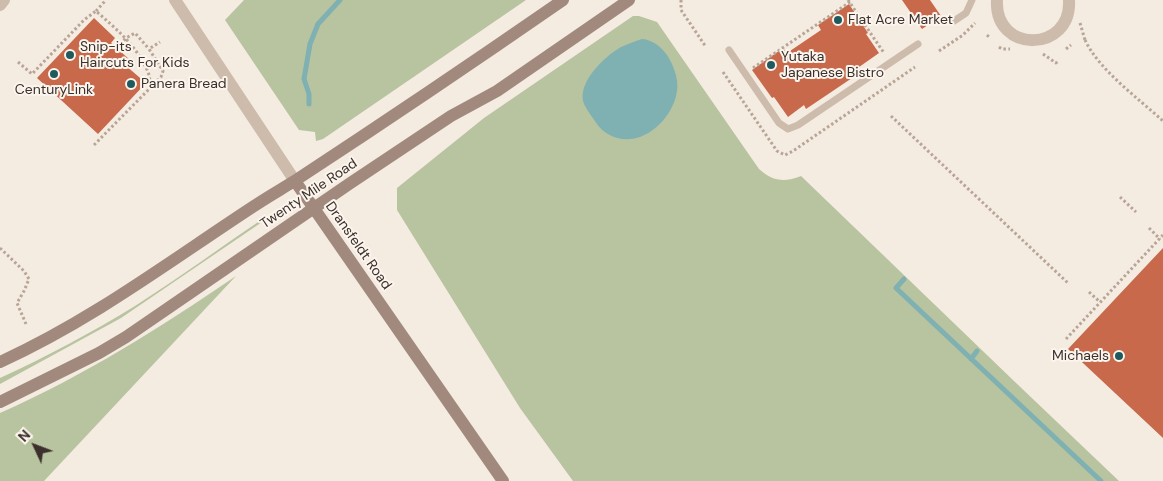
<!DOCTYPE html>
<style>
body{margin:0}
#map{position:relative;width:1163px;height:481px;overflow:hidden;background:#f4ebe1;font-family:"DM Sans",sans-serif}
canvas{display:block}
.north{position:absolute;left:10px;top:421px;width:50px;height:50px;-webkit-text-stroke:4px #fbf5ee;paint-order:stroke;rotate:313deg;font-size:14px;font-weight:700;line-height:20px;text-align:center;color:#3b302b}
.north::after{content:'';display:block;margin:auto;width:18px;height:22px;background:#3b302b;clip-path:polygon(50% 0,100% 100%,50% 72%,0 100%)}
</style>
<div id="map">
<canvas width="1163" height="481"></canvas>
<div class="north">N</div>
</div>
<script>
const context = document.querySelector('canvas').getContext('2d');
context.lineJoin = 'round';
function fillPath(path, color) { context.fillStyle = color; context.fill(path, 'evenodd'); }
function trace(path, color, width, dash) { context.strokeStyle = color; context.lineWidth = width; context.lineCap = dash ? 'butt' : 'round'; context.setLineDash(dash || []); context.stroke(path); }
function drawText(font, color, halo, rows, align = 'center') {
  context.font = font + ' "DM Sans",sans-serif'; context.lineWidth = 4; context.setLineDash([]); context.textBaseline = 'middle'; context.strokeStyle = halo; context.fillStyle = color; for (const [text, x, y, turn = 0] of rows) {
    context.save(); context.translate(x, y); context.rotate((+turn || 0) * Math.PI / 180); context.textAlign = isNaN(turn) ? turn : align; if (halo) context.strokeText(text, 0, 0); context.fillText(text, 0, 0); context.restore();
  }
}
fillPath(new Path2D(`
 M244,0H526L323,139L316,141L315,132L299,130L225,20Z
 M633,16H639L657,22L759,169C772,181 784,183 801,176L1014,381L1119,481H573L520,408L397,210V188L484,118Z
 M264,218L265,220L121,318L0,384V378C46,357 91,333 135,306C179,278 221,247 264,218Z
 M236,276L44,481H0V413C84,376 161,327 236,276Z`), '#b8c4a0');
fillPath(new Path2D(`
 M642,39C653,40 660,46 667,55C673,64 679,79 677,91C673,121 638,152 608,134C600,130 595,121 590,114C588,111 586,108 584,104C576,83 605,56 621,47C628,44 635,41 642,39Z`), '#7fb0b2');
trace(new Path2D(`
 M309,104V94L304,79L310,44L318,24L340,0
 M904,279L896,288L1101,481
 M971,359L977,351`), '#7fb0b2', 5);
fillPath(new Path2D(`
 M902,0H930L941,16L922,29Z
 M849,4L868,33L866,34L879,53L852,72L855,76L806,109L804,105L788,117L774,97L772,98L752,70L783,48L787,53L821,30L818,25Z
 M94,18L115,38L111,43L130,60L125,65L146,83L98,134L37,78Z
 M1163,248V438L1068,349Z`), '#c8694b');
trace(new Path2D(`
 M681,0V10L706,47
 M848,0L884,53
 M96,11L106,0
 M1080,23L1085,40L1083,41
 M987,35L990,38
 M1085,40C1099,70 1138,98 1163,121
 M999,47L1002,49H1010
 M117,48L126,38L135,33L149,49
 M1066,49L1071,45
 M939,51L963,35L975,23
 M1043,54L1056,63L1058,61
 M18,62L32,74L84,20L96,11C116,29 134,43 146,68C150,74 149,80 152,86
 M753,68L850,2
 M723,72L777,151L785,155L793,151L915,67
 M891,116L1069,284
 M94,145L161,77L163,71L149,49L160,42
 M1120,197L1136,212
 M1149,228L1160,239
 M0,248L24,271L29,279L24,291L17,303L26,324
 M1089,292L1100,302
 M1066,339L1163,235`), '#b9a596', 3, [2.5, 2.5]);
trace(new Path2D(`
 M954,21L966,13L972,0
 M729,50L779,123L788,129L798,125L918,44`), '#cdbbac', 7);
trace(new Path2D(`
 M997,0C994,54 1072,53 1069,0
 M0,5L4,0`), '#cdbbac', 12);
trace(new Path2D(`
 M175,0L295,181`), '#cdbbac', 12);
trace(new Path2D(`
 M295,181L503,481
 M0,362C90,321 166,264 248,210C264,199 280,190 296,180C386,121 475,61 563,0
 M0,402L99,353L126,337L349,184L451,116L497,91L629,0`), '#a18a7d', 12);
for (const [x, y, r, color] of [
 [838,20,5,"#1f5a5e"],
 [70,55,5,"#1f5a5e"],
 [771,65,5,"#1f5a5e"],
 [54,74,5,"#1f5a5e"],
 [131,84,5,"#1f5a5e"],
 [1119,356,5,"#1f5a5e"]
]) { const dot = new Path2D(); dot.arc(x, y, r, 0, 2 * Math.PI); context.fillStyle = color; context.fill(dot); trace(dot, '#fbf5ee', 2); }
drawText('14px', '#3b302b', '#fbf5ee', [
 ["Flat Acre Market",848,20],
 ["Snip-its",80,47],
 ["Haircuts For Kids",80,63],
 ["Yutaka",781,57],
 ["Japanese Bistro",781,73],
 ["Panera Bread",141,84],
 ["CenturyLink",54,90,"center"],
 ["Michaels",1109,356,"right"]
], 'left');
drawText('14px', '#3b302b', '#fbf5ee', [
 ["Twenty Mile Road",309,194,-34],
 ["Dransfeldt Road",358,246,55]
]);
</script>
